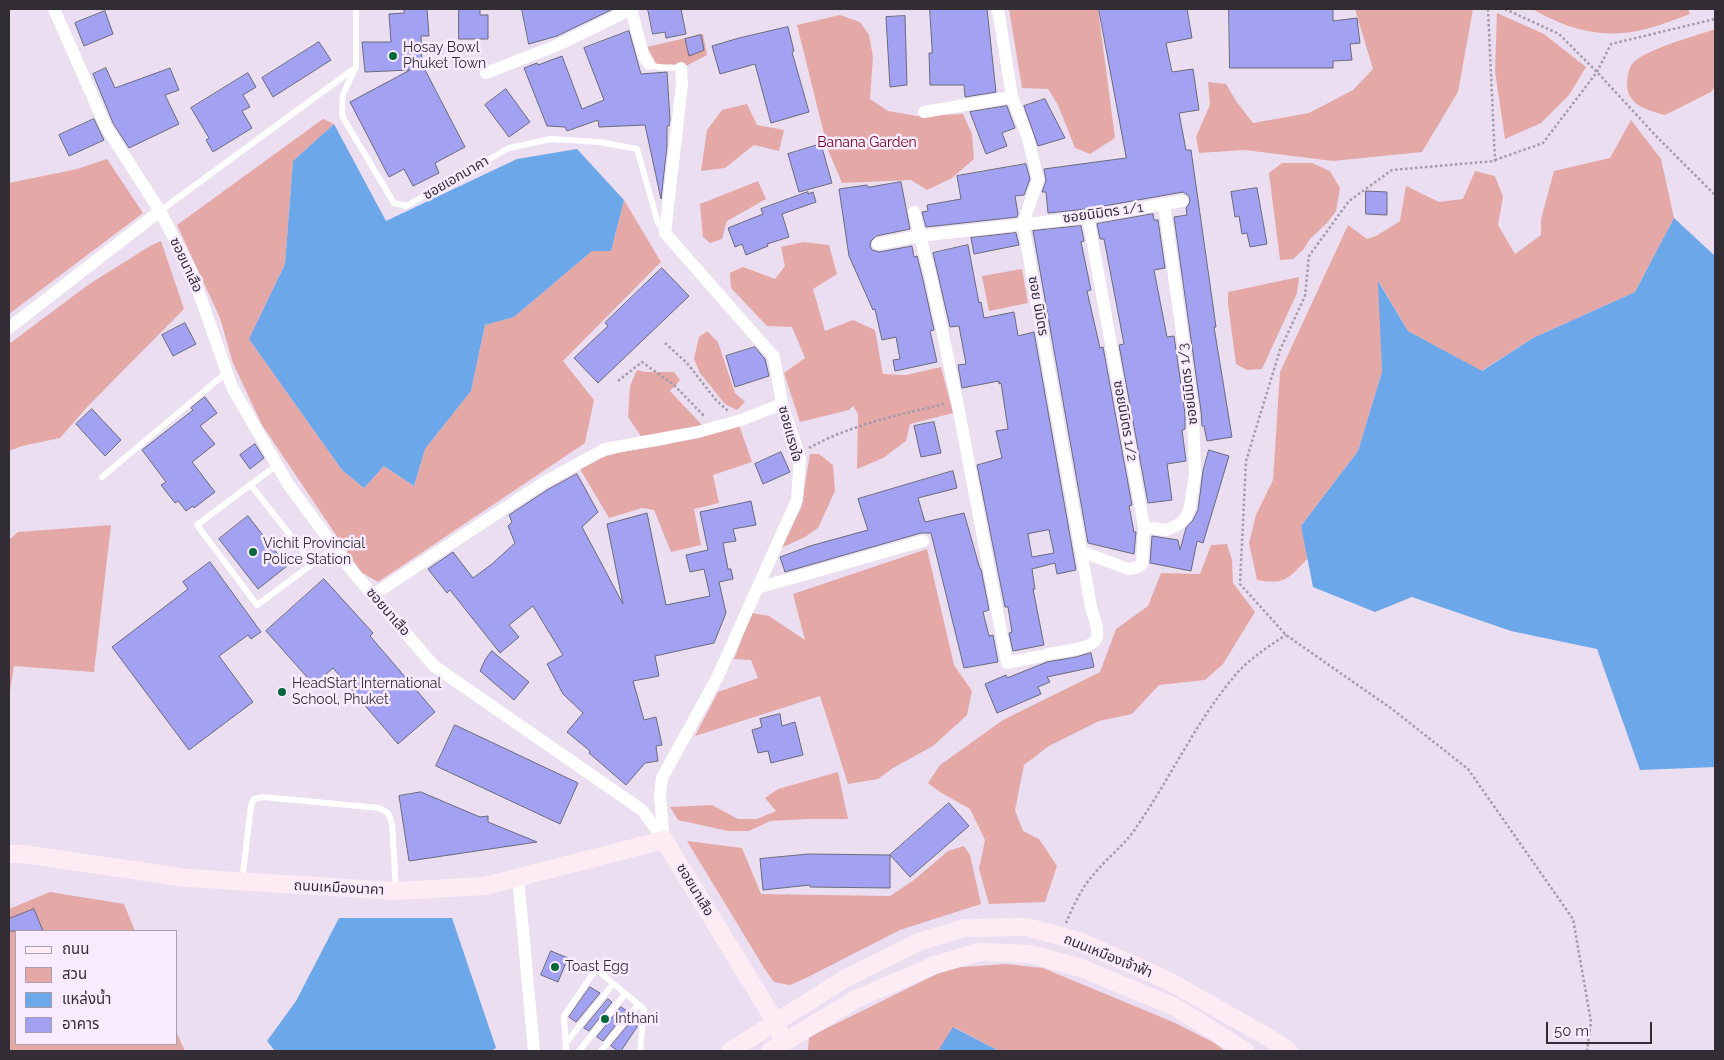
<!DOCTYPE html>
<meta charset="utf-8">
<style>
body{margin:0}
#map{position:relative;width:1724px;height:1060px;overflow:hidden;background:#ebdef0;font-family:Raleway,"Noto Sans Thai",sans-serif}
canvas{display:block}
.frame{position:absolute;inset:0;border:10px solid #322d35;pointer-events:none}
.legend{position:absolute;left:15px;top:930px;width:162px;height:115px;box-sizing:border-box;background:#f8ebfe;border:1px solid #a99fae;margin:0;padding:6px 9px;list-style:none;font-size:15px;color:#322d35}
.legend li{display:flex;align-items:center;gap:10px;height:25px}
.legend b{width:25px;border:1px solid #a99fae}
.scale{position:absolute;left:1546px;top:1022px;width:106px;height:22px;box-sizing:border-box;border:2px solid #322d35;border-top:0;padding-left:6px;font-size:15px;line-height:18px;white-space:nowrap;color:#322d35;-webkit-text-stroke:4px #f8ebfe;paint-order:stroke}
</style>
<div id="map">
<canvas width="1724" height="1060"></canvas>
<div class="frame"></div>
<ul class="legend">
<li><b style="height:6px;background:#fdecf4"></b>ถนน</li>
<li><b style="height:14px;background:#e4a8a7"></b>สวน</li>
<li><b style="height:14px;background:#6ca7e9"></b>แหล่งน้ำ</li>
<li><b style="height:14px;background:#a3a1f1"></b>อาคาร</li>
</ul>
<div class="scale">50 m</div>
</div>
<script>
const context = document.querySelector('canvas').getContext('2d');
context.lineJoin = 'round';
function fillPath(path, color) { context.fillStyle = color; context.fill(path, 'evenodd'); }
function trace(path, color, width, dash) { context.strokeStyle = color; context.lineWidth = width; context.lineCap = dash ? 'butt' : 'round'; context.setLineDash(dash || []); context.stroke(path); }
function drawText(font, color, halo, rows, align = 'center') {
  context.font = font + ' Raleway,"Noto Sans Thai",sans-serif'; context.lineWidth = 5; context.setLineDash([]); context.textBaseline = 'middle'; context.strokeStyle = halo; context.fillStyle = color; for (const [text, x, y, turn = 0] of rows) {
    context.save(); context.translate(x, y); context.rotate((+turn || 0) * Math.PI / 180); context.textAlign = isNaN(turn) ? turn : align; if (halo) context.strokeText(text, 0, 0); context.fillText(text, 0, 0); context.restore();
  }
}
fillPath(new Path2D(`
 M1009,9H1098L1115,138L1090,154L1075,148L1058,105L1048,89L1022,88Z
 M1355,9H1473L1458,92L1422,152L1333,161L1245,150L1199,153L1196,137L1210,105L1208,82L1226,84L1236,101L1253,123L1309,113L1353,90L1373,69Z
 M1532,9H1688L1690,14C1676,19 1661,25 1646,29C1602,40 1571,30 1532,9Z
 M1497,13L1544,34L1586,67L1569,95L1541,123L1505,139L1495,71Z
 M840,15L860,22L869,35L873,57L870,99L888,111L917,116L963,114L972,134L974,159L952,178L927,190L911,180L842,183L828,150L797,25Z
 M1715,29V86L1711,92L1665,115C1650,111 1629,106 1627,87C1627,80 1628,69 1632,64C1645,49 1696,36 1715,29Z
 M703,34L707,55L686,66L657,65L647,47Z
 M747,104L757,125L784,130L779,151L754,145L725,168L701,171L707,130L722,110Z
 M323,119L334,124L293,161L285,264L249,339L342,470L364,488L384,466L414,486L425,449L471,391L485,325L514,317L592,251H611L624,200L661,262L563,361L594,400L585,443L378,582L361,572L262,425L233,363L220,318L177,225Z
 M1631,120L1661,159L1674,218L1635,292L1533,338L1481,371L1408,331L1379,282L1382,372L1358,451L1301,526L1308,558C1289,578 1286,585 1257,580L1249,543L1256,515L1273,480L1280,372L1348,225L1367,239L1376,236L1400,221L1406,186L1439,202L1463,199L1475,171L1495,176L1503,197L1498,225L1515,254L1541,235V219L1554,171L1610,158Z
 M107,159L143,213L9,314V183L77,169Z
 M1282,163H1312L1330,171L1340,188L1336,211L1328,222L1310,239L1303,250L1293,259L1280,260L1269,173Z
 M758,181L766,199L727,221L722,239L710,243L703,237L700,204Z
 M161,241L184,309L88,406L60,438L22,446L9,451V344L88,285L150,246Z
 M803,242L829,245L837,274L813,289L825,331L853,320L875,330L883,374L906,375L941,367L953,413L910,424L906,441L883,458L857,469L858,414L853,406L849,410L800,422L784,373L805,358L792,327L767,326L731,288L730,273L743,267L775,279L785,266L781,247Z
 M1022,269L1028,303L989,311L982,276Z
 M1299,277L1297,293L1262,369L1247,370L1236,364L1228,304V292Z
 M707,331L718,342L735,393L745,402L737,410L725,404L700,373L694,359L699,337Z
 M637,370L645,372H674L680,380L670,391L702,425L676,432L641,436L628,417L630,386Z
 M739,425L752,462L713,475L719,503L694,509L701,545L671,552L654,510L642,508L609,518L580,469L601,458L621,452L665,445Z
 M810,454H819L833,465L835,491L818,528L805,537L781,548L801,508Z
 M111,525L94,672L14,666L9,698V540L18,532Z
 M1227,544L1232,560L1233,583L1255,612L1223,664L1205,680L1159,685L1132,714L1099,721L1049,746L1024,765L1015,810L1023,831L1039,839L1057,866L1045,902L989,904L979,869L985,840L970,809L940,792L928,783L940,765L1003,720L1100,672L1116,629L1148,606L1161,573L1200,574L1211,545Z
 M927,549L954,665L972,691L967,715L933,746L893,768L878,779L848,784L820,696L695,736L718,692L758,678L751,660L734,659L752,613L769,616L805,640L793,594Z
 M838,772L848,819H807L770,821L749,831H728L678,820L670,807L712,805L738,819H757L776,811L765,798L778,789Z
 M687,841L742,848L761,894L890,896L914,880L948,851L964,846L970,855L981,904L900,930L806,978L790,985L774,982L766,971Z
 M50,892L124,904L135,931H16V1044H176V1031L185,1051H9V909Z
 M1006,964L1043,968L1173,1022L1213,1042L1225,1051H999L954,1027L938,1051H808L809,1037L949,968Z`), '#e4a8a7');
fillPath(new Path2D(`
 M334,124L386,221L517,159L577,149L624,200L611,251H592L514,317L485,325L471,391L425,449L414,486L384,466L364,488L342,470L249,339L285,264L293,161Z
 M1674,218L1715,256V767L1640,770L1597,649L1511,631L1412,597L1375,612L1313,587L1301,526L1358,451L1382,372L1378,281L1408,331L1482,371L1533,338L1635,292Z
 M339,918H452L496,1048L491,1051H275L267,1041L296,1001Z
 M953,1027L999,1051H938Z`), '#6ca7e9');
const building = new Path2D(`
 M404,9H427L429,36H421L422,64L465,147L435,163L439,173L413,186L404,169L389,177L350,102L410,70L365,72L362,42H391L389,14L404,13Z
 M459,9H480V15H488V39H459Z
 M522,9H613L557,36L529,44Z
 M648,9H681L686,34L666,38L665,32L653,34Z
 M930,9H987L996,92L965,97L964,85H930L929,53H932Z
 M1099,9H1187L1192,38L1166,43L1172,72L1193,69L1199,110L1179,113L1186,150H1191L1216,327H1214L1232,437L1207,441L1204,426H1202L1201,411L1174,217L1187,215L1186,208L1189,204L1190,200L1189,196L1183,192L1087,209L1048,213L1046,192H1042L1046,181L1044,169L1126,158Z
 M1229,9H1333V21L1357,18L1360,43L1350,44L1352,60L1333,61V68H1230Z
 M105,11L113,34L84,46L75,23Z
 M905,16L907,85L890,87L886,17Z
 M788,27L794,51L792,52L809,112L771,123L755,64L720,74L712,46L739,38Z
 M629,31L641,74L667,72L670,120L669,126H667V146L661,199L645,125L599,127L598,120L567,131L565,127L547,126L524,68L537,63L538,65L562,56L582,109L604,100L584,48Z
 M701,35L704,50L689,56L685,39Z
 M319,42L331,60L273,97L262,78Z
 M106,68L115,88L170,68L179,90L165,95L179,124L129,148L113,123L93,74Z
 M248,73L256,87L243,95L250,107L242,111L252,128L213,152L206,140L209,138L191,108Z
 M506,89L530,122L509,137L485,105Z
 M1045,99L1065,138L1038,146L1024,106Z
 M1007,106L1015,128L1002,133L1007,146L986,154L970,112Z
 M94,119L104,140L69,156L59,135Z
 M821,144L832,183L799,192L788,154Z
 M1026,164L1030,179L1024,195L1015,196L1018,214L1017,217L926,227L922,212L928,211L927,205L961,199L957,176Z
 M901,182L910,229L876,236L871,241L870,246L872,250L879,252L912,246L914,257L917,256L923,280L934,330L930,331L937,362L895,371L893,360L900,359L896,337L882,340L875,309L873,310L849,256L839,189L867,185L868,187Z
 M1257,188L1267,244L1250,247L1247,233L1242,234L1239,216L1235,217L1231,192Z
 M1366,191L1387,192V215L1366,214Z
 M808,192V194L813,192L816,202L782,214L789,237L767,244L768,246L746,255L742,244L735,247L728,228L763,214L761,209Z
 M1153,214L1154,220H1158L1165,268L1154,270L1167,337L1174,336L1185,413V429L1182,430L1186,461L1167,464L1172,500L1148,503L1119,345L1124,344L1104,239H1100L1097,224Z
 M1081,226L1084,241L1081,242L1091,290L1087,291L1100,348L1103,347L1132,505L1129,506L1134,532H1136L1134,554L1088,543L1033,231Z
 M1016,233L1019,245L974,254L971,238Z
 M968,245L979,303L981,302L984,318L1014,312L1018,336L1034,332L1076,570L1057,574L1055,563L1032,569L1035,589H1033L1044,645L1013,651L1009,633L1012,632L1008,607H1005L977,465L1002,458L996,431L1008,429L1001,383L999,384V381L962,388L958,365L966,364L959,326L950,327L933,253ZM1049,530L1054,553L1032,557L1028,534Z
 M662,268L689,296L598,383L574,358L608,326L605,323Z
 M185,323L196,344L173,356L162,335Z
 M755,347L765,359L769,376L735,387L726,356Z
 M205,397L217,413L200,426L215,444L192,462L215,492L194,508L193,506L186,511L178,501L175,503L161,485L166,482L142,450L193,410L191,408Z
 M92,409L121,440L105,456L76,424Z
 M934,422L941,453L921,457L914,426Z
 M255,444L264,458L250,469L240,455Z
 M1209,450L1229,456L1203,543L1197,541L1191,571L1150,563L1152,536L1178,540L1180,550L1186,528L1193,520L1198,510L1203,471Z
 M781,452L790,472L763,484L755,464Z
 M953,471L957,488L918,498L925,522L964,513L980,569H981L989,610L983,612L989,636L993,635L998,662L964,668L931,533H921L785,572L780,557L810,546L868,530L858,499Z
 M577,474L598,512L582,527L623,604L607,524L647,513L666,605L710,596L704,569L690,572L686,555L708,550L700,512L751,501L756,525L733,529L736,541L723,543L728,569H731L733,579L719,582L726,613L714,643L655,656L659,676L633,681L644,720L656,717L662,745L656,746L658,761L645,763L626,785L589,753L590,751L567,732L583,713L563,694L547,664L563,655L533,606L509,625L519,637L500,653L450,590L447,593L428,569L453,552L473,578L492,564L515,543L508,526L512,522L509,515L547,490Z
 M248,516L287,566L258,589L219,539Z
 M210,562L261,632L251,639L248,635L219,656L253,702L189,750L112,647L188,589L183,582Z
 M324,579L373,633L370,636L435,712L398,744L333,668L314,685L266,631Z
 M492,651L529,682L514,700L480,671L485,660Z
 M1091,653L1094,667L1047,677L1050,682L1038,687L1041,694L997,713L985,684L1006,675L1007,678L1047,662L1076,657Z
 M780,714L782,726L795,722L803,755L771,763L768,751L758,753L752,730L762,727L760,719Z
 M455,725L578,783L560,824L436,766Z
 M421,792L480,817L488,816V822L537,842L409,861L399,796Z
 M949,803L969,826L910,877L890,855Z
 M809,854L890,855V888L810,887V885L763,890L760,859Z
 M34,909L43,931H9V919Z
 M551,951L568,958L558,982L541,975Z
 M590,987L600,993L576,1022L569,1017Z
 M608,999L612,1002L589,1031L584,1028Z
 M621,1007L627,1011L603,1041L597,1037Z
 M635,1017L638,1019L637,1027L621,1051H618L611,1046Z`);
fillPath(building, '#a3a1f1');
trace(building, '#696a7c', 1);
trace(new Path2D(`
 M1488,9L1495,161L1392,170L1349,201L1309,256L1305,296L1280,350L1246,461L1240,584L1286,635L1392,709L1468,769L1573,919L1591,1022L1587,1051
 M1505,9L1559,34L1597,72L1657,137L1715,195
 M1495,160L1543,143L1597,72L1611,44L1715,19
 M665,343L687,363L716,400L728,411
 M618,381L642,362L674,385L705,417
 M809,448C850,425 898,415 944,404
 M1066,923C1073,906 1082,887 1094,874C1106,859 1122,847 1133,832C1170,780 1196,720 1238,672C1252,657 1269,646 1286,635`), '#a49aa9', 2.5, [2.5, 2.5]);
trace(new Path2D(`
 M356,9V67L343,94L342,116L394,203L406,206L509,148L551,139L599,142L637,149L658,223L664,231
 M649,64C659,70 670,66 681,68
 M160,211L355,68
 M277,465L197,525L257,605L334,548
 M102,477L227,372
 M250,484L312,563
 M242,881L251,806L254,799L263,797L379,808L388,813L392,823L396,890
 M566,1043L613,984
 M566,1051L564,1016L596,969L644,1009L640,1051
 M579,1051L625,994
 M601,1051L638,1005`), '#fff', 6);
trace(new Path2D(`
 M54,9L106,127L160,211L192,273L232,387L288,484L349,567L434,666L642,810L664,840
 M631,9L644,57L649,64
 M998,9L1012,97L1028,138L1038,179L1023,224L1091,607C1093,616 1100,630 1096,639C1092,649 1058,652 1048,654
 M486,73L558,45L631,9
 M924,112L1012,97
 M914,212L931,278L957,401L1007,663L1041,656
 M878,244L919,236L1088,217L1182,201
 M9,328L160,211
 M1144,527L1166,530L1178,525L1186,517L1190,507L1195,474L1193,412L1164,204
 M1083,552L1128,569L1136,568L1142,564L1144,527L1088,217
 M757,588L923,541
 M373,595L543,483L605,449L698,432L741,420L782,404
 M664,840L660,797L662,778L717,678L797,500L800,458L782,404L774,357L665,233L682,84L681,68
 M518,877L534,1051`), '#fff', 12);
trace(new Path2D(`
 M9,854H23L187,878L396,891L485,886L664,840L775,1021L784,1043
 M730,1051L846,978L919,942L964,928L1027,927L1079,941L1167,980L1271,1039L1289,1051
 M770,1051L856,999L935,965L979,952L1030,954L1081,968L1175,1007L1245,1051`), '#fdecf4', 18);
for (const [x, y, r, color] of [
 [393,56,5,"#04683c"],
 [253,552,5,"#04683c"],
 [282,692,5,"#04683c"],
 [555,967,5,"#04683c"],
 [605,1019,5,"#04683c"]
]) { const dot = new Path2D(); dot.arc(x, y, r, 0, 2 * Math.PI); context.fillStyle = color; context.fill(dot); trace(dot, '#f8ebfe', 2); }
drawText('14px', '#322d35', '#f8ebfe', [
 ["Hosay Bowl",403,48],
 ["Phuket Town",403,64],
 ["Vichit Provincial",263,544],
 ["Police Station",263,560],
 ["HeadStart International",292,684],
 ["School, Phuket",292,700],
 ["Toast Egg",565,967],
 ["Inthani",615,1019]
], 'left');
drawText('14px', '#750019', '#f8ebfe', [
 ["Banana Garden",867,143]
]);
drawText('14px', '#322d35', '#f8ebfe', [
 ["ซอยเอกนาคา",456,178,-30],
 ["ซอยนิมิตร 1/1",1103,213,-8],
 ["ซอยนาเสือ",186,265,65],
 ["ซอย นิมิตร",1038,306,80],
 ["ซอยนิมิตร 1/3",1188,384,-97],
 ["ซอยนิมิตร 1/2",1125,421,80],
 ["ซอยแรงใจ",790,434,75],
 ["ซอยนาเสือ",388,612,49],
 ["ถนนเหมืองนาคา",339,888,3],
 ["ซอยนาเสือ",695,890,59],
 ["ถนนเหมืองเจ้าฟ้า",1108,956,22]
]);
</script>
